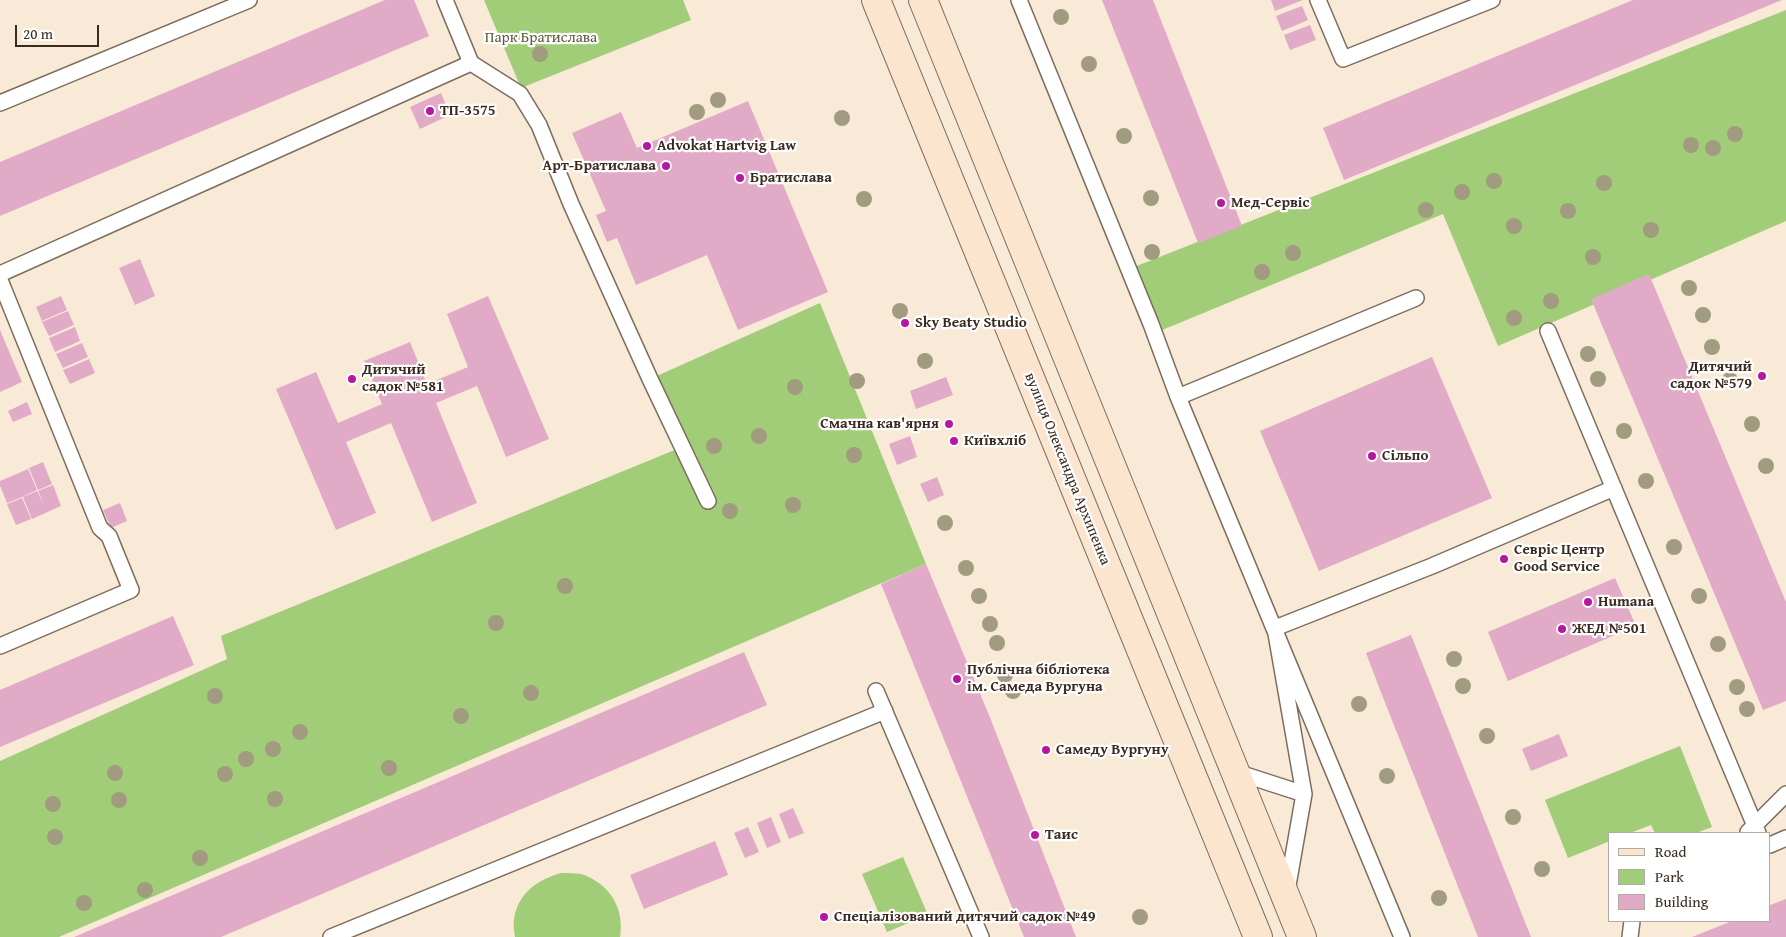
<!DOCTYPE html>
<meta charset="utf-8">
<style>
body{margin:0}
#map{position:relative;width:1786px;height:937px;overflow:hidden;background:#f8ead7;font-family:"Gentium Book Plus",serif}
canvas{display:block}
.legend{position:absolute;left:1608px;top:832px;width:162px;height:90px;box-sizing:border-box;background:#fff;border:1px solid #b1aaa5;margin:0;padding:6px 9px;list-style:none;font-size:15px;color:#3b2a1e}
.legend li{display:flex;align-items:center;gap:10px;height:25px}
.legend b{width:25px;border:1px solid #b1aaa5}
.scale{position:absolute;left:15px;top:25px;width:84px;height:22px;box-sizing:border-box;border:2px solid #3b2a1e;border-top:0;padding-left:6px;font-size:15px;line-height:18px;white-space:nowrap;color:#3b2a1e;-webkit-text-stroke:4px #fff;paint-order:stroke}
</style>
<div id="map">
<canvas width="1786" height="937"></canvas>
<ul class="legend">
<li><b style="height:6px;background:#fbe5cf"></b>Road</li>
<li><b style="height:14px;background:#a1cc78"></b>Park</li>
<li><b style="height:14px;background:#e1abc8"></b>Building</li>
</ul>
<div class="scale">20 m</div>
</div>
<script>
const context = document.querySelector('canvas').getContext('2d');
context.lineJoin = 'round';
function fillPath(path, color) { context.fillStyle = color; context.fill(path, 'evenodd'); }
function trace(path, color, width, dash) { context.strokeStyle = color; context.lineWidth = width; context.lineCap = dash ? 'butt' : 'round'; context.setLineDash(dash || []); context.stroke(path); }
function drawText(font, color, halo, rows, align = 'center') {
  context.font = font + ' "Gentium Book Plus",serif'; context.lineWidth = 4.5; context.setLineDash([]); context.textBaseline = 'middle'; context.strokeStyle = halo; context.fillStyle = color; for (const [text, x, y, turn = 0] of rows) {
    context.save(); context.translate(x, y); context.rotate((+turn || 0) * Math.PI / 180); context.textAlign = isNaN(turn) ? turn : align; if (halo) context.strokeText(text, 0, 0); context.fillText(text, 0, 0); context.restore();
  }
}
fillPath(new Path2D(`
 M484,0H683L691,20L521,88Z
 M1786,10V221L1498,346L1443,214L1155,333L1129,269Z
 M820,303L926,564L59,937H0V761L227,659L221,636L682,447L650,379Z
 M1680,746L1712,827L1696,833H1655L1651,825L1630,833H1610V841L1568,858L1545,800Z
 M903,857L928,915L887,932L862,874Z
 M561,873C568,873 575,873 581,874C609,883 625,908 620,937H515C508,903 531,881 561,873Z`), '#a1cc78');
fillPath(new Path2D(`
 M385,0H414L429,36L0,216V162Z
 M1102,0H1153L1242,226L1198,243Z
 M1271,0H1303L1275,11Z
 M1633,0H1782L1344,180L1323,128Z
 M1302,6L1308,20L1282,31L1276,16Z
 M1310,25L1316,40L1290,50L1284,35Z
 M441,93L450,115L420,129L410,107Z
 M748,101L828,292L738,330L707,255L636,285L617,238L607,242L596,215L606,211L572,133L621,112L637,148Z
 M140,259L155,296L135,305L119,268Z
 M1649,274L1786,602V701L1763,710L1591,299Z
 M61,296L67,310L42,321L36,307Z
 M488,296L549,439L506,457L477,386L436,403L477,503L432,522L391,423L346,442L376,513L336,530L276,389L316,372L338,423L382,404L364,361L410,342L427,384L468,367L447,314Z
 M68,311L74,325L49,336L42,322Z
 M75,327L80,341L55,352L49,338Z
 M0,330L22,382L0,392Z
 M82,343L88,357L63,368L56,354Z
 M1432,357L1492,498L1319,571L1260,431Z
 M89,359L95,373L70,384L63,370Z
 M946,377L953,395L916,409L910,391Z
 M27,402L32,414L13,422L8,411Z
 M910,436L917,457L897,465L889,444Z
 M43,462L52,484L38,490L29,468Z
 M28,469L37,490L22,497L16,484L22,497L7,503L0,486V481Z
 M937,477L944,495L928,502L920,484Z
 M53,485L61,506L32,519L23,497L37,491L44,504L38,491Z
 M22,498L31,519L16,525L7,504Z
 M120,503L127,521L111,528L103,510Z
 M926,564L989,715L1076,937H1024L881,584Z
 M1615,578L1636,626L1508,681L1488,632Z
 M173,616L194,665L0,747V690Z
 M1411,635L1531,937H1478L1382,695L1366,653Z
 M744,652L767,705L585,782L221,937H74Z
 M1559,734L1568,756L1531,771L1522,749Z
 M793,808L804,833L789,839L779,814Z
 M771,817L781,842L767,848L757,823Z
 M748,827L759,852L745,858L734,833Z
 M715,841L728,875L644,909L630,875Z
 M1786,899V937H1692L1732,921H1770V905Z`), '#e1abc8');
const service = new Path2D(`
 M445,0L471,63L520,94L539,125L571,204L650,379L708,501
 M1019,0L1151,324L1178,397L1402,937
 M1318,0L1343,59L1492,0
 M0,103L249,0
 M0,274L471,63
 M0,280L100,528L109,536L131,590L0,646
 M1548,331L1758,833
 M1178,397L1416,298
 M876,691L981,937
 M1236,772L1304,794
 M1748,832L1786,794
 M1770,845L1786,838
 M1287,891L1304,794L1275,628L1432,566L1614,488
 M331,937L885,711
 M1630,937L1632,921`);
const secondary = new Path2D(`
 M876,0L1258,937
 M923,0L1302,937`);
trace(service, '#7d6d5f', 18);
trace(secondary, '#7d6d5f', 30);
trace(service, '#fff', 15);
trace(secondary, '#fbe5cf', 28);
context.fillStyle = '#a19b80';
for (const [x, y] of [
 [1061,17],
 [540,54],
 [1089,64],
 [718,100],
 [697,112],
 [842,118],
 [1735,134],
 [1124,136],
 [1691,145],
 [1713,148],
 [1494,181],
 [1604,183],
 [1462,192],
 [1151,198],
 [864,199],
 [1426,210],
 [1568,211],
 [1514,226],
 [1651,230],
 [1152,252],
 [1293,253],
 [1593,257],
 [1262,272],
 [1689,288],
 [1551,301],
 [900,311],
 [1703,315],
 [1514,318],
 [1712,347],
 [1588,354],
 [925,361],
 [1598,379],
 [1730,380],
 [857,381],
 [795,387],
 [1752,424],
 [1624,431],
 [759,436],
 [714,446],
 [854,455],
 [1766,466],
 [1646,481],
 [793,505],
 [730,511],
 [945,523],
 [1674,547],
 [966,568],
 [565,586],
 [979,596],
 [1699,596],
 [496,623],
 [990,624],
 [997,643],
 [1718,644],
 [1454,659],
 [1005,675],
 [1463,686],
 [1737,687],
 [1013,691],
 [531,693],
 [215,696],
 [1359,704],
 [1747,709],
 [461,716],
 [300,732],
 [1487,736],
 [273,749],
 [246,759],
 [389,768],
 [115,773],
 [225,774],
 [1387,776],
 [275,799],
 [119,800],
 [53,804],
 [1513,817],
 [55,837],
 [200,858],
 [1542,869],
 [145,890],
 [1439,898],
 [84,903],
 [1140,917]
]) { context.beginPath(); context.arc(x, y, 8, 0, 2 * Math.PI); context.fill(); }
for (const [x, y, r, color] of [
 [430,111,5,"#b5179e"],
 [647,146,5,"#b5179e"],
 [666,166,5,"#b5179e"],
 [740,178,5,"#b5179e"],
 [1221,203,5,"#b5179e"],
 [905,323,5,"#b5179e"],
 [1762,376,5,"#b5179e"],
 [352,379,5,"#b5179e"],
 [949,424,5,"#b5179e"],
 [954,441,5,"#b5179e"],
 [1372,456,5,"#b5179e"],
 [1504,559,5,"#b5179e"],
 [1588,602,5,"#b5179e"],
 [1562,629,5,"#b5179e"],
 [957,679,5,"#b5179e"],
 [1046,750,5,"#b5179e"],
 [1035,835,5,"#b5179e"],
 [824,917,5,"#b5179e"]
]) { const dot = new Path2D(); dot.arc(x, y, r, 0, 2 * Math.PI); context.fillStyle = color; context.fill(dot); trace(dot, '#fff', 2); }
drawText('15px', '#5a5b39', '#fff', [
 ["Парк Братислава",541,38]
]);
drawText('bold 15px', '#3b2a1e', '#fff', [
 ["ТП-3575",440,111],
 ["Advokat Hartvig Law",657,146],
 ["Арт-Братислава",656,166,"right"],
 ["Братислава",750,178],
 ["Мед-Сервіс",1231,203],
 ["Sky Beaty Studio",915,323],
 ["Дитячий",1752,367,"right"],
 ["садок №579",1752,384,"right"],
 ["Дитячий",362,370],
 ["садок №581",362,387],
 ["Смачна кав'ярня",939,424,"right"],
 ["Київхліб",964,441],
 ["Сільпо",1382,456],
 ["Севрiс Центр",1514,550],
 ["Good Service",1514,567],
 ["Humana",1598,602],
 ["ЖЕД №501",1572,629],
 ["Публічна бібліотека",967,670],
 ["ім. Самеда Вургуна",967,687],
 ["Самеду Вургуну",1056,750],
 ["Таис",1045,835],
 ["Спеціалізований дитячий садок №49",834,917]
], 'left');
drawText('15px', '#3b2a1e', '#fff', [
 ["вулиця Олександра Архипенка",1067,469,68]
]);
</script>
